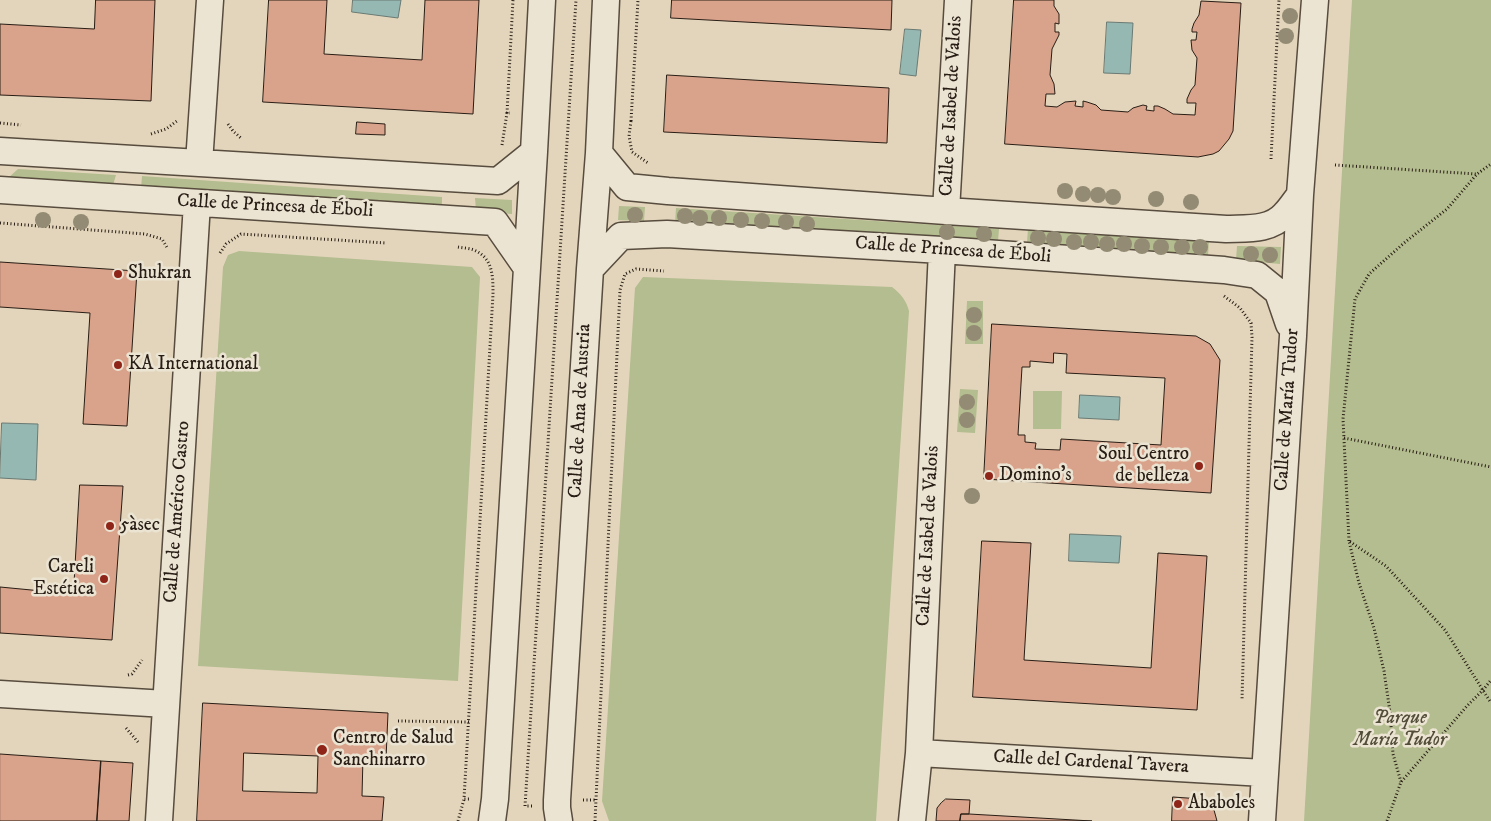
<!DOCTYPE html>
<meta charset="utf-8">
<style>
body{margin:0}
canvas{display:block;background:#e2d5bb}
</style>
<canvas width="1491" height="821"></canvas>
<script>
const context = document.querySelector('canvas').getContext('2d');
context.lineJoin = 'round';
function fillPath(path, color) { context.fillStyle = color; context.fill(path, 'evenodd'); }
function trace(path, color, width, dash) { context.strokeStyle = color; context.lineWidth = width; context.lineCap = dash ? 'butt' : 'round'; context.setLineDash(dash || []); context.stroke(path); }
function drawText(font, color, halo, rows, align = 'center') {
  context.font = font + ' "IM FELL DW Pica",serif'; context.lineWidth = 5; context.setLineDash([]); context.textBaseline = 'middle'; context.strokeStyle = halo; context.fillStyle = color; for (const [text, x, y, turn = 0] of rows) {
    context.save(); context.translate(x, y); context.rotate((+turn || 0) * Math.PI / 180); context.textAlign = isNaN(turn) ? turn : align; if (halo) context.strokeText(text, 0, 0); context.fillText(text, 0, 0); context.restore();
  }
}
fillPath(new Path2D(`
 M1352,0H1491V821H1304Z
 M18,169L116,175L113,185L7,179Z
 M142,176L442,197V208L141,189Z
 M475,198L512,200V214L476,211Z
 M619,206L645,207L644,221L618,220Z
 M676,208L999,229L998,241L675,224Z
 M1028,228L1209,240L1208,256L1027,243Z
 M1237,246L1281,247L1280,264L1236,260Z
 M239,251L472,267L480,277L458,681L198,666L223,267L228,255Z
 M643,277L892,287C901,294 906,300 909,311L876,821H609L602,801L635,288Z
 M967,301H983V344H965Z
 M960,389L978,390L975,433L957,432Z
 M1033,391H1062L1061,429H1033Z`), '#b4bd8f');
const water = new Path2D(`
 M353,0H401L398,18L352,12Z
 M1107,22L1133,23L1130,74L1104,73Z
 M905,29L921,30L916,76L900,74Z
 M1080,395L1120,397L1119,420L1079,418Z
 M2,423L38,424L36,480L0,478Z
 M1070,534L1121,536L1119,563L1069,561Z`);
fillPath(water, '#95b8b2');
trace(water, '#6a7a73', 1);
const building = new Path2D(`
 M96,0H155L151,101L0,95V24L94,29Z
 M269,0H327L324,54L422,60L425,0H479L473,114L263,102Z
 M672,0H892L891,30L671,18Z
 M1014,0H1054V6L1059,14V24L1055,23V32H1059V35L1052,49L1050,75L1054,84L1055,94H1046L1045,106L1057,107L1065,102L1076,101L1075,106L1083,107V101L1087,102L1096,105L1101,110L1128,112L1133,108L1143,105L1147,106L1146,110L1154,111V106H1158L1165,109L1173,114L1195,115L1196,103H1187V99L1191,90L1195,85L1197,58L1192,50L1191,40H1196L1197,32H1192V29L1194,23L1199,15L1201,1L1241,3L1233,131L1229,139L1219,151L1213,154L1198,157L1005,144Z
 M667,75L889,88L887,143L664,132Z
 M357,122L385,124V135L356,134Z
 M0,262L137,271L127,426L83,424L90,313L0,307Z
 M992,324L1196,336L1210,344L1220,360L1211,493L984,479ZM1054,353L1067,354L1066,373L1165,378L1161,445L1061,439L1060,450L1035,449L1036,443L1025,442V435H1018L1022,367H1030V361L1053,363Z
 M80,485L123,486L112,640L0,633V587L73,594Z
 M982,541L1031,543L1024,660L1151,668L1158,553L1207,556L1197,710L973,697Z
 M203,703L388,713L386,759L363,757L362,796L384,797L382,821H197ZM244,753L318,756L317,793L243,791Z
 M0,754L101,761L97,821H0Z
 M101,761L133,763L129,821H97Z
 M1173,797L1201,799L1214,810L1217,821H1172Z
 M946,799L970,800L969,814H961L960,821H936L937,808L941,803Z
 M961,814H969L1092,821H960Z`);
fillPath(building, '#d9a28b');
trace(building, '#291e15', 1);
const street = new Path2D(`
 M0,151L498,181L534,152
 M599,153L627,187L668,191L946,211L1226,229C1246,228 1270,231 1285,214C1291,208 1295,201 1300,195
 M199,163L210,0
 M0,190L495,222L527,268
 M946,211L958,0
 M590,269L621,236L667,234L942,250L1224,270L1257,275L1278,292L1289,324
 M0,694L166,704
 M919,753L1264,773
 M159,821L197,203
 M492,821L495,799L534,152L542,0
 M559,821L557,808V800L590,269L599,153L606,0
 M912,821L919,753L942,250
 M1262,821L1293,336L1300,195L1315,0`);
trace(street, '#574c3e', 29);
trace(new Path2D(`
 M507,113L513,0
 M631,121L638,0
 M631,121L629,136L632,152L648,163
 M0,123L21,125
 M228,124L233,131L242,139
 M151,134L166,129L177,121
 M502,145L507,113H510
 M1271,159L1279,0
 M1335,165L1476,174
 M0,223L145,234L162,239L168,249
 M458,247C463,248 469,248 474,250C493,258 493,276 493,294L464,799H470
 M220,253L226,244L241,234L386,243
 M1224,296L1240,308L1251,323L1252,337L1242,700
 M1344,438L1491,467
 M1349,541L1343,419L1355,299L1369,274L1404,243L1447,209L1477,174L1491,164
 M128,675L132,674L142,660
 M398,721L469,722
 M126,728L138,742
 M1401,782L1393,754L1390,712L1384,671L1374,628L1359,583L1349,541L1386,566L1445,630L1491,703
 M583,800H597
 M532,806H525L576,0
 M458,821L464,799
 M595,821L620,290L625,274L636,269L664,271
 M1387,821L1401,782L1467,706L1483,690L1491,680`), '#291e15', 3, [1, 2.5]);
trace(street, '#ece4d3', 26);
context.fillStyle = '#938b74';
for (const [x, y] of [
 [1290,16],
 [1286,36],
 [1065,191],
 [1083,194],
 [1098,195],
 [1113,197],
 [1156,199],
 [1191,202],
 [635,215],
 [685,216],
 [700,218],
 [719,218],
 [43,220],
 [741,220],
 [762,221],
 [81,222],
 [786,222],
 [807,224],
 [947,232],
 [984,234],
 [1038,238],
 [1054,239],
 [1074,242],
 [1091,242],
 [1107,244],
 [1124,244],
 [1142,246],
 [1161,247],
 [1182,247],
 [1200,247],
 [1251,254],
 [1270,255],
 [974,315],
 [974,333],
 [967,402],
 [967,420],
 [972,496]
]) { context.beginPath(); context.arc(x, y, 8, 0, 2 * Math.PI); context.fill(); }
for (const [x, y, r, color] of [
 [118,274,5,"#8f2418"],
 [118,365,5,"#8f2418"],
 [1199,466,5,"#8f2418"],
 [989,476,5,"#8f2418"],
 [110,526,5,"#8f2418"],
 [104,579,5,"#8f2418"],
 [322,750,6,"#8f2418"],
 [1178,804,5,"#8f2418"]
]) { const dot = new Path2D(); dot.arc(x, y, r, 0, 2 * Math.PI); context.fillStyle = color; context.fill(dot); trace(dot, '#ece4d3', 2); }
drawText('19px', '#291e15', '#ece4d3', [
 ["Calle de Isabel de Valois",952,106,-87],
 ["Calle de Princesa de Éboli",275,207,3],
 ["Calle de Princesa de Éboli",953,251,4],
 ["Calle de María Tudor",1288,410,-86],
 ["Calle de Ana de Austria",581,411,-87],
 ["Calle de Américo Castro",178,512,-86],
 ["Calle de Isabel de Valois",929,536,-87],
 ["Calle del Cardenal Tavera",1091,763,3]
]);
drawText('19px', '#291e15', '#ece4d3', [
 ["Shukran",128,274],
 ["KA International",128,365],
 ["Soul Centro",1189,455,"right"],
 ["de belleza",1189,477,"right"],
 ["Domino's",999,476],
 ["5àsec",120,526],
 ["Careli",94,568,"right"],
 ["Estética",94,590,"right"],
 ["Centro de Salud",333,739],
 ["Sanchinarro",333,761],
 ["Ababoles",1188,804]
], 'left');
drawText('italic 19px', '#534e3a', '#ece4d3', [
 ["Parque",1400,719],
 ["María Tudor",1400,741]
]);
</script>
